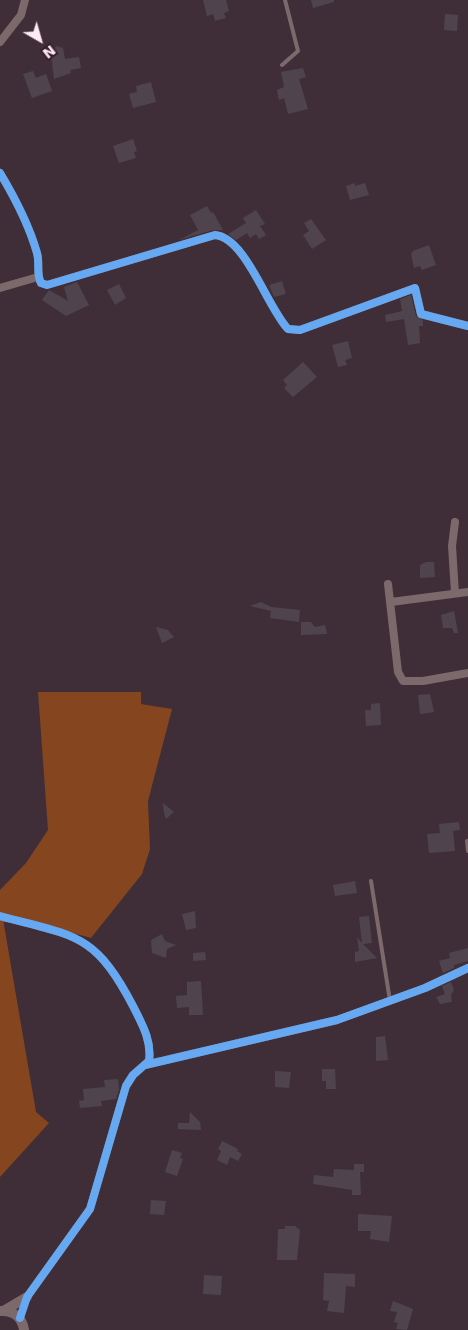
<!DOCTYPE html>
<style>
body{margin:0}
#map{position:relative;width:468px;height:1330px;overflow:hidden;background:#3f2e37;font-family:"DejaVu Sans",sans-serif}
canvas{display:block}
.north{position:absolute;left:15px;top:15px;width:50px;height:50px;-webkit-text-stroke:4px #3a1f2d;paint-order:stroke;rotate:142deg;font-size:14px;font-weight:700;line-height:20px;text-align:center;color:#fce9f2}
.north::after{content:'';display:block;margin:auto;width:18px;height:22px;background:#fce9f2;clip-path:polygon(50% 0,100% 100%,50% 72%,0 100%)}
</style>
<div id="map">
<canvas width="468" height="1330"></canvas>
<div class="north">N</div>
</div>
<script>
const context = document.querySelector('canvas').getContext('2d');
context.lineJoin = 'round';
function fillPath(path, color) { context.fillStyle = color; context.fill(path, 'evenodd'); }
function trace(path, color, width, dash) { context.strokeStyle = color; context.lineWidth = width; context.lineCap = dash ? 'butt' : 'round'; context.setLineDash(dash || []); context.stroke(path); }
fillPath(new Path2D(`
 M38,692H141V704L172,709L148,801L150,849L142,874L91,938L0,913V890L26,863L48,830Z
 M0,919H3L36,1112L49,1123L0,1177Z`), '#84451f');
fillPath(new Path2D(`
 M203,0H226L229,11L224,13L226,18L215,21L213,14L207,16Z
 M311,0H334V2L313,8Z
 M445,14L458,15L457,31L444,30Z
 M57,46L63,48L65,59L79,57L81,68L70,70L71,73L54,79L51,54H53V49Z
 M303,68L306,77L299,79L308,109L288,114L284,98L279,100L277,90L284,87L281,72Z
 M33,71L36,78L46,74L52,91L32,98L23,74Z
 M151,82L156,102L133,108L129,94L137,92L136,86Z
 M133,139L137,151L134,152L136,158L119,163L113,146Z
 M355,183V186L365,183L369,195L350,200L346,186Z
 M207,206L211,213L213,212L223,230H213L179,240L198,230L190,215Z
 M256,210L265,224L260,226L266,235L259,239L256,234L250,238L247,233L236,240L228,234L246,223L243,218Z
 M311,219L326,240L312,249L303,235L309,231L304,223Z
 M429,245L436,265L422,270L420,266L414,268L411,254L413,251Z
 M282,281L286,294L274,297L269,285Z
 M77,282L89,305L66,316L42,300L49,290L68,301L64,287Z
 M119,284L126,298L115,305L107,290Z
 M411,295L416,316L423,320V326H419L420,343L408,345L404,319L386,322L385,315L402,311L400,299Z
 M348,341L352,358L345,360L347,365L338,367L332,345Z
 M303,362L317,377L293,397L284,388L287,385L283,380Z
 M426,562H434L435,577L420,578V565Z
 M261,602L271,607L300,610L299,622L270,618L271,611L250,606Z
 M454,611L458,633H454L452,628H443L441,615Z
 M301,622H311L315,627L325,625L327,634L301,635Z
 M156,627L168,630L174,637L162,643Z
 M430,694L434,712L420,714L418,695Z
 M380,703L381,725L366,726L365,710H371V704Z
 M163,803L174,812L166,819L164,813Z
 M459,822L460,830L453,831L455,851L429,853L427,834L440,833L439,824Z
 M355,881L357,893L335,896L333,885Z
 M195,911L196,928L186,930L182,914Z
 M369,916L372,943L363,944L377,958L355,962V952L359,951L357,937L362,943L359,917Z
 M162,934L165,941L176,945L167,949L166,958L152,953L151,940Z
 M468,948V961L454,965V968L443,973L439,961L450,958L449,953Z
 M205,952L206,960L193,961V953Z
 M201,981L203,1015H189V1007L177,1008L176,996L187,995V982Z
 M451,982L454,990L451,995L452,1002L440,1004L436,997L445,994L442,986Z
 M385,1036L388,1060L376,1061V1037Z
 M322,1069H335L336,1089H326V1081H322Z
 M275,1071L291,1072L289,1088L275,1087Z
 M118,1079L119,1090L116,1099L101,1101L102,1106L80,1108L79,1101L84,1100L83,1089L105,1087L104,1080Z
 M190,1112L200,1122L201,1130L178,1129V1123H189Z
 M222,1141L238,1149L237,1151L242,1154L238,1161L230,1157L227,1165L217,1160L221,1151L218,1149Z
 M172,1150L182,1153L180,1158L183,1159L177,1176L165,1172Z
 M354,1164H364V1172H360L361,1195H352V1190L313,1184L314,1175L333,1177L334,1169L354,1170Z
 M151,1200L166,1201L164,1215L150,1214Z
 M358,1214L392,1216L389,1242L370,1239L371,1231H358Z
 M285,1226H295L300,1230L297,1260H277L278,1229H285Z
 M324,1273L355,1274V1287L346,1286L344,1313L327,1311L329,1301L323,1300Z
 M204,1275L222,1276L221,1295L203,1294Z
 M393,1301L413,1309L407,1330L396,1329L398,1323L394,1322L397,1312L390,1311Z`), '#4f444d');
trace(new Path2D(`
 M282,65L298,51L285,0
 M467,841L468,851
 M371,881L390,1001`), '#7c696b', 4);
trace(new Path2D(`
 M0,42L21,15L25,0
 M0,173C15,198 29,225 37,253C40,263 36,274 41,283L47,285L215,235C246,238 267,307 288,329L300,330L415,288L421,314L468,326
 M0,288L38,277
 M455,522L452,546L455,593
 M388,584L398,672L403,681H423L468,673
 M391,602L468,592
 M0,916C75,936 95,933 133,1006C142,1024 152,1041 149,1061L133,1075L126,1086L90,1209L27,1297
 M145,1065L337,1020L425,988L468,968`), '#7c696b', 8);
trace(new Path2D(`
 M5,1310L27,1297
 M0,1311C13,1310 22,1317 24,1330`), '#7c696b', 10);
trace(new Path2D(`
 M0,173C15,198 29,225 37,253C40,263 36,274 41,283L47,285L215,235C246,238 267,307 288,329L300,330L415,288L421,314L468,326
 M0,916C75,936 95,933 133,1006C142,1024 152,1041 149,1061L133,1075L126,1086L90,1209L27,1297L20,1318
 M145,1065L337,1020L425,988L468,968`), '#66a8f1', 8);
</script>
